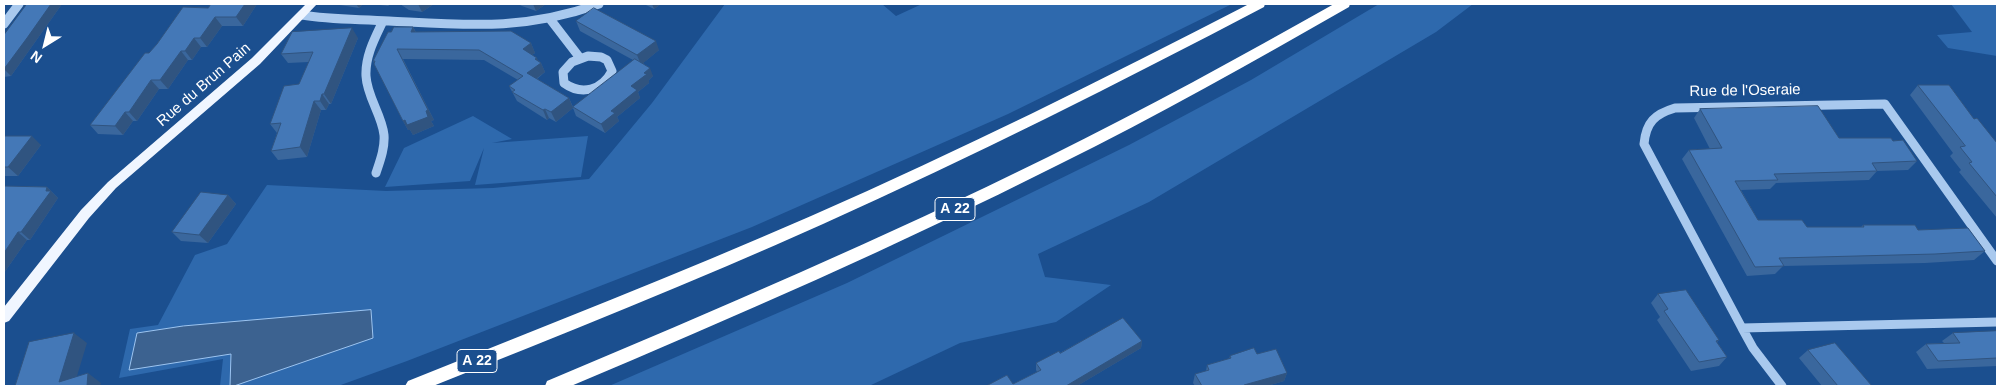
<!DOCTYPE html>
<style>
body{margin:0}
#map{position:relative;width:2001px;height:390px;overflow:hidden;background:#1b4f8f;font-family:Arial,sans-serif}
canvas{display:block}
.frame{position:absolute;inset:0;border:5px solid #fff;pointer-events:none}
.north{position:absolute;left:20px;top:20px;width:50px;height:50px;-webkit-text-stroke:4px #1b4f8f;paint-order:stroke;rotate:216deg;font-size:14px;font-weight:700;line-height:20px;text-align:center;color:#fff}
.north::after{content:'';display:block;margin:auto;width:18px;height:22px;background:#fff;clip-path:polygon(50% 0,100% 100%,50% 72%,0 100%)}
</style>
<div id="map">
<canvas width="2001" height="390"></canvas>
<div class="frame"></div>
<div class="north">N</div>
</div>
<script>
const context = document.querySelector('canvas').getContext('2d');
context.lineJoin = 'round';
function fillPath(path, color) { context.fillStyle = color; context.fill(path, 'evenodd'); }
function trace(path, color, width, dash) { context.strokeStyle = color; context.lineWidth = width; context.lineCap = dash ? 'butt' : 'round'; context.setLineDash(dash || []); context.stroke(path); }
function drawText(font, color, halo, rows, align = 'center') {
  context.font = font + ' Arial,sans-serif'; context.lineWidth = 5; context.setLineDash([]); context.textBaseline = 'middle'; context.strokeStyle = halo; context.fillStyle = color; for (const [text, x, y, turn = 0] of rows) {
    context.save(); context.translate(x, y); context.rotate((+turn || 0) * Math.PI / 180); context.textAlign = isNaN(turn) ? turn : align; if (halo) context.strokeText(text, 0, 0); context.fillText(text, 0, 0); context.restore();
  }
}
fillPath(new Path2D(`
 M725,4H882L896,16L922,4H1232L1008,114L752,227L407,361L338,386H220L223,359L119,378L130,329L158,325L195,255L227,244L267,185L386,191L493,188L589,179L652,103Z
 M1379,4H1473L1436,32L1149,202L1038,254L1045,277L1111,285L1056,322L960,343L869,386H609L847,283L1129,145L1251,80Z
 M1951,4H1997V56L1948,48L1937,35L1972,32Z
 M473,116L512,139L492,143L588,136L581,177L475,185L484,148L470,181L385,187L404,148Z`), '#2e69ad');
const water = new Path2D(`
 M371,310L373,338L234,386H230L231,354L129,370L137,333L183,326Z`);
fillPath(water, '#3c6290');
trace(water, '#9cc4f0', 1);
trace(new Path2D(`
 M302,15C331,20 360,19 389,21C467,25 523,31 599,4
 M550,19L580,58
 M4,24L19,4
 M588,56L601,57L607,60L612,71C602,90 582,96 564,83L563,72L572,62Z
 M376,173C380,161 385,148 384,135C382,115 367,97 366,76C365,56 375,38 383,21
 M1742,328L1644,144C1646,122 1655,114 1675,108L1885,104L1997,261
 M1782,386L1753,348L1742,328L1997,322`), '#a9c9ee', 9);
fillPath(new Path2D(`
 M306,4H317L260,64L116,188L89,218L9,321L4,323V307L81,210L108,182L252,58Z`), '#f0f6ff');
fillPath(new Path2D(`
 M1249,4H1265L1264,7C1119,83 972,157 823,224C694,282 563,334 433,386H405L408,381C543,327 678,274 811,216C960,151 1105,78 1249,4Z
 M1334,4H1350L1349,7C1253,62 1157,116 1058,165C899,245 735,317 571,386H545L547,381C716,310 884,238 1048,157C1145,109 1240,57 1334,4Z`), '#fff');
fillPath(new Path2D(`
 M27,4H62L11,76L4,77V35Z
 M257,4L243,26H222L207,47H201L192,60H188L168,89H159L137,121H133L123,135L98,134L90,125L149,53L208,8Z
 M333,4H363L359,8Z
 M372,4H391L388,6Z
 M400,4H434L422,12L409,10Z
 M518,4H546L536,11L522,6Z
 M644,4H661L654,9Z
 M576,21L659,50L643,63L653,76L649,80V83L638,92L640,98L617,117L619,121L605,133L576,116L573,108L556,122L549,118L547,120L517,101L509,86L518,80L484,60L403,59L434,120L431,121L434,126L413,135L410,130H408L403,121L373,61L391,32L413,27L416,32L531,43L535,53L532,55L541,63L545,72L537,79L569,98L573,107L633,60L580,31Z
 M358,38L331,104H329L326,110H321L307,157L278,160L271,151L277,133L270,124L299,84L309,62L288,63L281,54Z
 M1918,85L1974,119L1997,143V218L1959,172L1961,170L1950,156L1953,153L1910,95Z
 M1700,109L1839,138L1893,141L1917,161L1908,170L1877,171L1869,180L1776,183L1770,189L1741,190L1758,220L1807,227H1861L1863,225L1918,230L1985,251L1974,260L1925,263L1783,266L1775,274L1747,276L1682,159L1689,150L1710,149L1694,118Z
 M4,136L41,145L18,176H4Z
 M4,186L47,187L58,198L30,240H27L4,273Z
 M228,195L236,204L208,243L181,241L172,232Z
 M1658,294L1719,340L1717,342L1727,357L1719,366L1691,371L1657,320L1660,317L1651,303Z
 M1997,331V366L1927,369L1916,352L1926,344L1944,343L1942,341L1953,333Z
 M1142,341L1141,348L1077,386H986L1013,384L1037,372L1036,370V363L1060,353Z
 M1808,350L1872,386H1822L1799,358Z
 M1257,354L1287,373L1284,381L1267,386H1195L1193,383L1195,374L1206,371L1207,365L1229,359L1230,356Z`), '#3a679d');
fillPath(new Path2D(`
 M51,4H62L11,76L4,69Z
 M245,4H257L243,26L236,17Z
 M356,4H363L359,8Z
 M418,4H434L422,12Z
 M533,4H546L536,11Z
 M652,4H661L654,9Z
 M215,17L222,26L207,47L200,38Z
 M413,27L418,37L411,32Z
 M352,28L358,38L331,104L324,94Z
 M194,38L201,47L192,60L185,51Z
 M656,41L659,50L641,65L637,55Z
 M531,43L535,53L527,58L523,49Z
 M397,49L434,120L431,121L434,126L413,135L410,130H408L403,121Z
 M181,51L188,60L168,89L160,80Z
 M537,58L540,64L541,63L545,72L532,82L527,73L535,59Z
 M650,68L653,76L649,80V83L638,92L640,98L617,117L619,121L605,133L601,124L611,111L631,86L644,73Z
 M151,80L159,89L137,121L129,112Z
 M322,94L329,104L326,110L320,101Z
 M569,98L573,108L556,122L551,112Z
 M314,101L321,110L307,157L300,147Z
 M545,109L549,118L547,120L543,110Z
 M125,112L133,121L123,135L115,126Z
 M32,136L41,145L18,176L8,167Z
 M47,187L58,198L30,240L21,232L46,191Z
 M228,195L236,204L208,243L199,235Z
 M18,232L27,240L4,273V253Z
 M74,333L87,343L74,386L59,382Z
 M1142,341L1141,348L1077,386H1066Z
 M88,373L101,383L100,386H87Z
 M1287,373L1284,381L1267,386H1244V385Z`), '#305480');
const building = new Path2D(`
 M27,4H51L27,38L4,69V35Z
 M211,4H245L236,17H215L200,38H194L185,51H181L160,80H151L129,112H125L115,126L90,125L145,53H149L157,44L183,7L208,8Z
 M594,8L656,41L637,55L576,21Z
 M394,27H413L411,32L511,31L531,43L523,49L537,58L535,59L541,63L527,73L569,98L551,112L545,109L543,110L512,92L515,90L509,86L523,76L479,50L397,49L428,110L426,111L428,117L407,125L405,120L403,121L374,64L375,61H373L388,32H391Z
 M352,28L324,94H322L320,101H314L300,147L271,151L281,123L270,124L284,86L299,84L313,52L281,54L292,32Z
 M635,59L650,68L644,73L647,74L631,86L637,90L611,111L615,113L601,124L573,107Z
 M1918,85H1949L1974,119L1977,118L1997,143V197L1969,163L1972,162L1960,147L1965,146Z
 M1818,106L1839,138H1891L1893,141L1903,140L1917,161L1872,163L1877,171L1774,174L1778,180L1735,181L1758,220H1802L1807,227H1864L1863,225H1915L1918,230L1968,228L1985,251L1935,254L1779,258L1784,266L1755,267L1689,150L1722,148L1700,109Z
 M4,136H32L8,167H4Z
 M4,186L47,187L46,191H51L21,232H18L4,253Z
 M201,192L228,195L199,235L172,232Z
 M1686,290L1719,340L1716,341L1727,357L1699,362L1664,311L1668,309L1658,294Z
 M1123,318L1142,341L1066,386H986L1007,375L1013,384L1041,370L1036,363L1059,351L1060,353Z
 M1997,331V358L1938,361L1926,344L1960,343L1953,333Z
 M74,333L59,382L88,373L87,386H15L29,342Z
 M1835,343L1872,386H1838L1808,350Z
 M1254,348L1257,354L1276,349L1287,373L1244,385L1245,386H1202L1195,374L1209,370L1207,365L1231,358L1230,356Z`);
fillPath(building, '#4478b7');
trace(building, '#305480', 1);
for (const [x, y, w] of [
 [955,209,40],
 [477,361,40]
]) { const box = new Path2D(); box.roundRect(x - w / 2, y - 11.5, w, 23, 4); context.fillStyle = '#1b4f8f'; context.fill(box); trace(box, '#fff', 1); }
drawText('bold 14px', '#fff', null, [
 ["A 22",955,209],
 ["A 22",477,361]
]);
drawText('15px', '#fff', '#1b4f8f', [
 ["Rue du Brun Pain",204,85,-41],
 ["Rue de l'Oseraie",1745,91,-1]
]);
</script>
